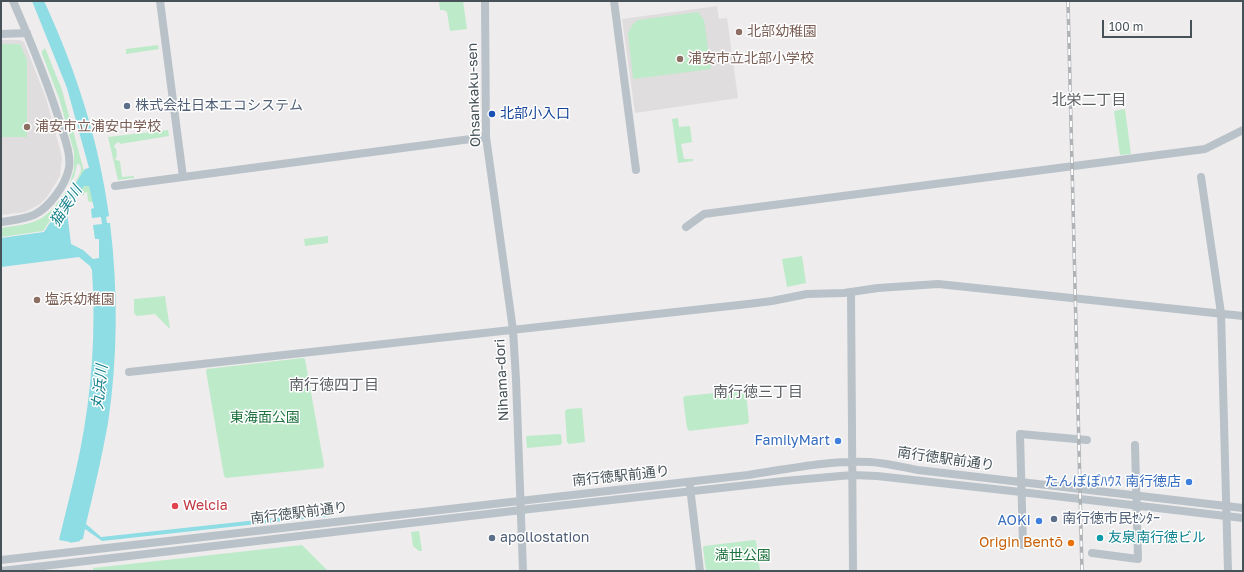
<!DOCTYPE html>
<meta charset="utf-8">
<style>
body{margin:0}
#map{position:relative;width:1244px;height:572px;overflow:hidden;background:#efeced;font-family:"Golos Text",sans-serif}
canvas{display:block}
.frame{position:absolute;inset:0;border:2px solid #465258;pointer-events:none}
.scale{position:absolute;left:1102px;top:20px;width:90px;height:18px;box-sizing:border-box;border:2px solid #465258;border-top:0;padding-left:5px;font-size:12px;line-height:14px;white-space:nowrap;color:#465258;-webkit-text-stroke:3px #fff;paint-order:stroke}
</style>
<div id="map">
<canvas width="1244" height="572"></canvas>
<div class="frame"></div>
<div class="scale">100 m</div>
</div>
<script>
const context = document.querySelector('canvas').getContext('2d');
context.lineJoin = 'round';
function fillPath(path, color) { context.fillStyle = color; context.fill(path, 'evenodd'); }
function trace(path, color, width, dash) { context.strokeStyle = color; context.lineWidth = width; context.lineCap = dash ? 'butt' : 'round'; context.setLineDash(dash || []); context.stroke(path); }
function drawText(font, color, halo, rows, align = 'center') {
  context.font = font + ' "Golos Text","Noto Sans JP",sans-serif'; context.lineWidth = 3; context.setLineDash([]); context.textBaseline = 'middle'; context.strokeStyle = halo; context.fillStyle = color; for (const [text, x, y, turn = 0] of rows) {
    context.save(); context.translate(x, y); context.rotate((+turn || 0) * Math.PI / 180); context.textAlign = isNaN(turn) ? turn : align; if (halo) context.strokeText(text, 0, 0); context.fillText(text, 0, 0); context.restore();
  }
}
fillPath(new Path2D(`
 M717,6L719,19L727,18L738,98L635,113L622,19Z
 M1,40H20L24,42L46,98L62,157L60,176L47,197L40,204L33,208L25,212L1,215Z`), '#e0ddde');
fillPath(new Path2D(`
 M439,1H463L467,29L450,31L447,12L444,10H440Z
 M698,12L704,20L711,69L633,79L628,33L633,24L638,20Z
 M1,44H20L27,60V137H1Z
 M158,45L159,49L126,54V49Z
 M45,48L62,90L84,171L75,185C76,178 85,171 79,164H77L74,177L70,183L74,169V152L59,98L42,54V51Z
 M1125,109L1131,154L1120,155L1114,111Z
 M678,118L679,127L690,126L692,142L681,144L684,159H693V161L678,163L672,119Z
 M168,130L169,136L120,144L119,142L115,144L114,148H116L117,157L115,158L116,160L120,161L122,177L134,176V178L118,180L108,137Z
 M84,186H89L94,202H90L88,201L87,192L84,193V195L79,194Z
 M67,190L69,192L43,231L1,237V228C38,223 45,222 67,190Z
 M328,236V243L305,246L304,239Z
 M802,256L806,283L787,287L782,259Z
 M165,296L170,329L155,314L137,316L134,313V299Z
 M303,358L305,359L324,465L323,468L226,478L224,476L206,371L207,369Z
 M744,390L746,391L749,422L747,424L689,431L687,428L683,398L685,396Z
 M582,408L585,442L569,444L567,442L565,411L567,409Z
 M561,434L562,443L560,445L527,448L526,436Z
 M419,531L422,551H419L413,546L411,532Z
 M754,540L756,541L760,571H706L703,548L704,546Z
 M302,545L328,571H93V568Z`), '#bdeac9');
fillPath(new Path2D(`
 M32,1H44C76,70 99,141 109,216L106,217L107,223H110C118,289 118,357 108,423C102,457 94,490 86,524L101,537L331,512V516L102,541L85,529L83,539L80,540L74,570L63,571L70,542L59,540C66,510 74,481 80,451C92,391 96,331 92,270L90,266L79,257L1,267V238L44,232L85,169L89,168L67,88ZM84,186H89L94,208L91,209L92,218L101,217L102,224L93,225L95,239H99V258L93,259L83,250L71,244L67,211Z`), '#8edce4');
fillPath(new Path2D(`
 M81,541L75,570L62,571L69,543Z`), '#efeced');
trace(new Path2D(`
 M160,1L183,177
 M485,1L486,137L513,330L516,379L523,571
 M614,1L636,170
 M1,34L27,33
 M1201,177L1221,313L1228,571
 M115,186L486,137
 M1,222C28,218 39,218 56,195C62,187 67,178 69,168C71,154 65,140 61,126C48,83 31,42 13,1
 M686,227L704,214L1205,149L1243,130
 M851,292L853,571
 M129,372L748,304L772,301L807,294L844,293L878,288L938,284L1243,316
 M690,487L700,571
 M1023,545L1020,434L1087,440
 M1092,553L1138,559L1135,445
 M1,560L748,475C788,469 829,460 870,462C886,463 902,467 918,470L1243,508
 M1,571L530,509L784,481L852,475L877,476L1012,491L1243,518`), '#b9c2c8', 8);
const rail = new Path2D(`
 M1068,1L1082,571`);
trace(rail, '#afb3b6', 3.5);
trace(rail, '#fff', 2, [6]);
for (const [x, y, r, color] of [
 [739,32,4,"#8d6e63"],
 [680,59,4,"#8d6e63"],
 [127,106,4,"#5c6f8a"],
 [492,114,4,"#1a4fb4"],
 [27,127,4,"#8d6e63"],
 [37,300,4,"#8d6e63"],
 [838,441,4,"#3f7fe0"],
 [1189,482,4,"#3f7fe0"],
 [175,506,4,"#e0444e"],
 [1054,519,4,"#5c6f8a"],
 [1039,521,4,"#3f7fe0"],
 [492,538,4,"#5c6f8a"],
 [1100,538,4,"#0f9aa8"],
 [1071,543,4,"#e8710a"]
]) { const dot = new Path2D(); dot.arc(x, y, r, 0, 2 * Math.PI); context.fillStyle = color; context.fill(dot); trace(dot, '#fff', 1.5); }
drawText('14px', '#785e54', '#fff', [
 ["北部幼稚園",747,32],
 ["浦安市立北部小学校",688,59],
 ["浦安市立浦安中学校",35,127],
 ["塩浜幼稚園",45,300]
], 'left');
drawText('14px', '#465258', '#fff', [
 ["Ohsankaku-sen",474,95,-92],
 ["Nihama-dori",502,380,-93],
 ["南行徳駅前通り",946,459,8],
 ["南行徳駅前通り",621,476,-6],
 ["南行徳駅前通り",299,513,-7]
]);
drawText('14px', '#4e5e75', '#fff', [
 ["株式会社日本エコシステム",135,106],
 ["南行徳市民ｾﾝﾀｰ",1062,519],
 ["apollostation",500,538]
], 'left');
drawText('14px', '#164399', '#fff', [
 ["北部小入口",500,114]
], 'left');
drawText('14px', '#1e723e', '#fff', [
 ["東海面公園",265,418],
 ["満世公園",743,556]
]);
drawText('14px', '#366cbe', '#fff', [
 ["FamilyMart",830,441],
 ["たんぽぽﾊｳｽ 南行徳店",1181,482],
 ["AOKI",1031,521]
], 'right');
drawText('14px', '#be3a42', '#fff', [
 ["Welcia",183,506]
], 'left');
drawText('14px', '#0d838f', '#fff', [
 ["友泉南行徳ビル",1108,538]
], 'left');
drawText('14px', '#c56008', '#fff', [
 ["Origin Bentō",1063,543]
], 'right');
drawText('15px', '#5a5e61', '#fff', [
 ["北栄二丁目",1089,100],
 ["南行徳四丁目",334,385],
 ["南行徳三丁目",758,392]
]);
drawText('italic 15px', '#16828c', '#fff', [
 ["猫実川",66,206,-57],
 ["丸浜川",100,387,-84]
]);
</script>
